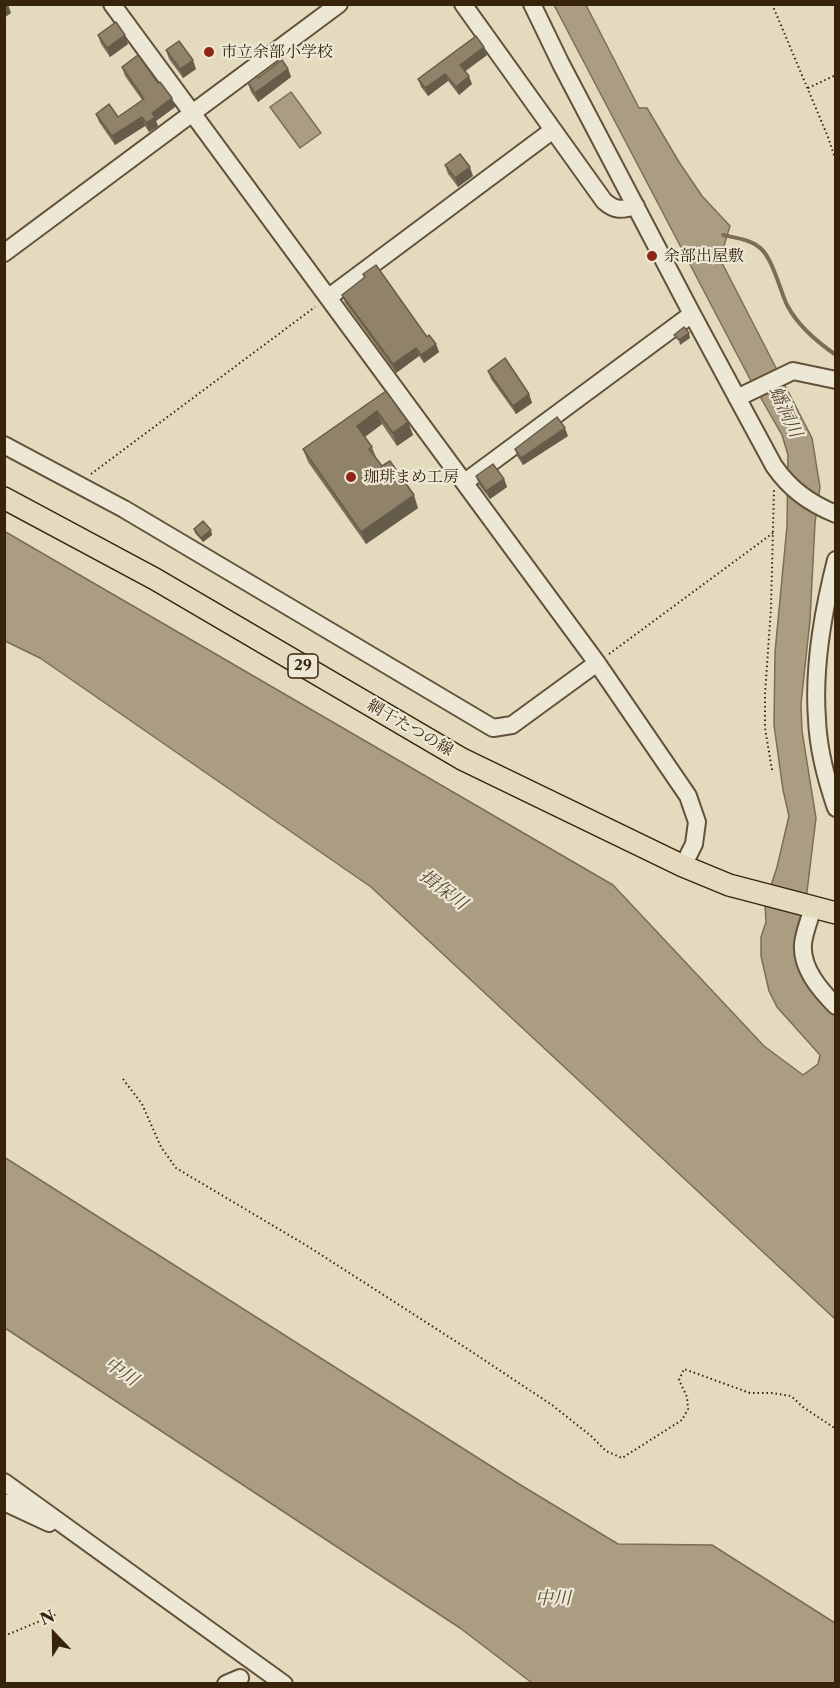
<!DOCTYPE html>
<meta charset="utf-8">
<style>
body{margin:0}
#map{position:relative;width:840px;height:1688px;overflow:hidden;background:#e4dbbf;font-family:"Libre Caslon Text",serif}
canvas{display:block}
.frame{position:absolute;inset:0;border:6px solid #38240c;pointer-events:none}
.north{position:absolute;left:24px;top:1604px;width:60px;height:60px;-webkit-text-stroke:4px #ede8d5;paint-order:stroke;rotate:338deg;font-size:16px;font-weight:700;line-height:24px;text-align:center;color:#38240c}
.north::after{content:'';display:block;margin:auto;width:21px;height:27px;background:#38240c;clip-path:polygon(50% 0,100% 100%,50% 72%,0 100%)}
</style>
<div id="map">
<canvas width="840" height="1688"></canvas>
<div class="frame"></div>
<div class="north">N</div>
</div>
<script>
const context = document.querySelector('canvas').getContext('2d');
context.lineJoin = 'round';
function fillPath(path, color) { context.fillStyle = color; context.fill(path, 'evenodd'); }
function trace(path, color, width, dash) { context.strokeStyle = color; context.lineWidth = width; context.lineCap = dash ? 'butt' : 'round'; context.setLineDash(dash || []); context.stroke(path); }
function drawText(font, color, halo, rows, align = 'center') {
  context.font = font + ' "Libre Caslon Text","Noto Serif JP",serif'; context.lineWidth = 4.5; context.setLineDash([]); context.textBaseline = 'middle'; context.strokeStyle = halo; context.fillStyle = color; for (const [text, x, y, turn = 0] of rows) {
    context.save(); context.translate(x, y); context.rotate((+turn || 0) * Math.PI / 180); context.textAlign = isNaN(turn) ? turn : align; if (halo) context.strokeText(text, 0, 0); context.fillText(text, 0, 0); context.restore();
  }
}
const water = new Path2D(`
 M554,5H586L639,108H647L679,162L702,196L730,226L720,259L812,438L820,487L815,523L810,620L801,704L802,731L816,818L804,916L811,989L835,1016V1319L371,887L40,658L5,641L4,531L613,885L764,1046L803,1075L818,1064L820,1055L777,1007L769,991L761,956V937L766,922L765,904L777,867L789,816L783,790L774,725L775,652L787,526L788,455L782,435L750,379Z
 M291,92L321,133L300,148L270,107Z
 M4,1157L519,1484L618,1544L712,1545L835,1623V1683H532L460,1628L5,1328Z`);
fillPath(water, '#aa9d82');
trace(water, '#7c6d53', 1.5);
trace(new Path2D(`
 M723,235C735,238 749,239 759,247C772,256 780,290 787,305C798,326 817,342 836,355`), '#7c6d53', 4);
const minor = new Path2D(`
 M112,4L597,663L688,796L697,822L694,844L683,866
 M463,4L604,201C615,211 622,210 636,206
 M532,4L561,64L692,314L774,466C790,489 809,503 836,514
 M4,253L339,4
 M329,297L553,130
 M737,398L793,371L836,380
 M4,445L124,509L493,728L512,725L597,663
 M465,482L692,314
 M836,560C823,611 813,667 817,719C818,749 826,779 836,808
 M813,907C810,919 804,932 803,944C801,968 820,990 836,1006
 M4,1482L284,1684
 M4,1502L49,1523
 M226,1684L240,1678`);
const major = new Path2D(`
 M4,498L155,579L462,759L683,866L729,885L836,913`);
trace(minor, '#635239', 20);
trace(major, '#38240c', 24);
trace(new Path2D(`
 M772,4L828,137L836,161
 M808,88L836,75
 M91,474L315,307
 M609,654L773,533
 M772,770L765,728V694L771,608L774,490
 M123,1079L142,1104L161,1147L176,1168L309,1247L466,1348L552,1405L591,1436L606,1451L622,1458L682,1420L688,1409L687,1397L679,1380L684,1369L750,1393H773L791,1396L803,1407L836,1429
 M4,1636L57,1614`), '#38240c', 2, [1.5, 3]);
trace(minor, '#ede8d5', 16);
trace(major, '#e4dbbf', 21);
fillPath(new Path2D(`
 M98,35L128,44L110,57L101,44Z
 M166,50L196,69L183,78L169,59Z
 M487,55L465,71L472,84L459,95L448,81L428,96L421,87L418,79Z
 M122,67L158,83L172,98L175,107L156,121L158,126L149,132L145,126L115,145L99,122L96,114L118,117L142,100L125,76Z
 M288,69L291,77L258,102L251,92L248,83L258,78Z
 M445,165L473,176L458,187L448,174Z
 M363,274L427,337L436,344L439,352L424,363L419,356L396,373L345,303L342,295L364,278Z
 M488,371L529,394L532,403L516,414L491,379Z
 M386,391L408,422L413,435L397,446L382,424L365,437L372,447L376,457L382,466L418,508L366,544L308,462L303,449Z
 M568,436L523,465L517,456L515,449Z
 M476,476L504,479L507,487L490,499L479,485Z
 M194,529L212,535L203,542L195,533Z`), '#7d715a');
fillPath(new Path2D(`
 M8,4L11,13L4,18V7Z
 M125,35L128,44L110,57L107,48Z
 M484,47L487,55L463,73L460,65Z
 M193,60L196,69L183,78L180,69Z
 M288,69L291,77L258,102L255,93Z
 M445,74L448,81L428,96L425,88Z
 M469,76L472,84L459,95L456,87Z
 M172,98L175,107L156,121L158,126L149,132L146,123L152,113Z
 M142,117L145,126L115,145L112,136Z
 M470,167L473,176L458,187L455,178Z
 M689,333L690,338L680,345L679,340Z
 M436,344L439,352L424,363L421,355Z
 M416,348L419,356L396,373L393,364Z
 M529,394L532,403L516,414L513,406Z
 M377,411L382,424L362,439L357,426Z
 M408,422L413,435L397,446L393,433Z
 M565,428L568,436L523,465L521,458Z
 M504,479L507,487L490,499L486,491Z
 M414,495L418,508L366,544L361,532Z
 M211,530L212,535L203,542L201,538Z`), '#665c4a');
const building = new Path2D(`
 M116,22L125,35L107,48L98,35Z
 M476,36L484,47L460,65L469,76L456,87L445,74L425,88L418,79Z
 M179,41L193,60L180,69L166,50Z
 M138,55L158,83L160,82L172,98L152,113L155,117L146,123L142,117L112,136L96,114L109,104L118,117L144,99L122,67Z
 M282,60L288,69L255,93L248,83L257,76L258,78Z
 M460,154L470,167L455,178L445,165Z
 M376,265L427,337L429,335L436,344L421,355L416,348L393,364L342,295L365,277L363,274Z
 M684,327L689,333L679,340L674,335Z
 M505,358L529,394L513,406L488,371Z
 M386,391L408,422L393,433L377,411L357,426L372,447L369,449L382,466L390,461L414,495L361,532L303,449Z
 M557,417L565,428L521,458L515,449Z
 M493,464L504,479L486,491L476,476Z
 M203,521L211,530L201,538L194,529Z`);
fillPath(building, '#918369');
trace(building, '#665c4a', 1.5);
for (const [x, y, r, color] of [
 [209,52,6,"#8f2418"],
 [652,256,6,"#8f2418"],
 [351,477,6,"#8f2418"]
]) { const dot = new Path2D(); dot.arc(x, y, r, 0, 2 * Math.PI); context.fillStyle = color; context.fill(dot); trace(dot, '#ede8d5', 2); }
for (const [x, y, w] of [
 [303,666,30]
]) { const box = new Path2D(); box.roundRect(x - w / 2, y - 12, w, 24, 4.5); context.fillStyle = '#ede8d5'; context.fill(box); trace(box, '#38240c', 1.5); }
drawText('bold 15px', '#38240c', null, [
 ["29",303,666]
]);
drawText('16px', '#38240c', '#ede8d5', [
 ["市立余部小学校",221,52],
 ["余部出屋敷",664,256],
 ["珈琲まめ工房",363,477]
], 'left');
drawText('16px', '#38240c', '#ede8d5', [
 ["網干たつの線",410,728,30]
]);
drawText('italic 18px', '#5a482f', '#ede8d5', [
 ["蟠洞川",785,412,65],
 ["揖保川",443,890,37],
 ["中川",121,1372,34],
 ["中川",553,1599]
]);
</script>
